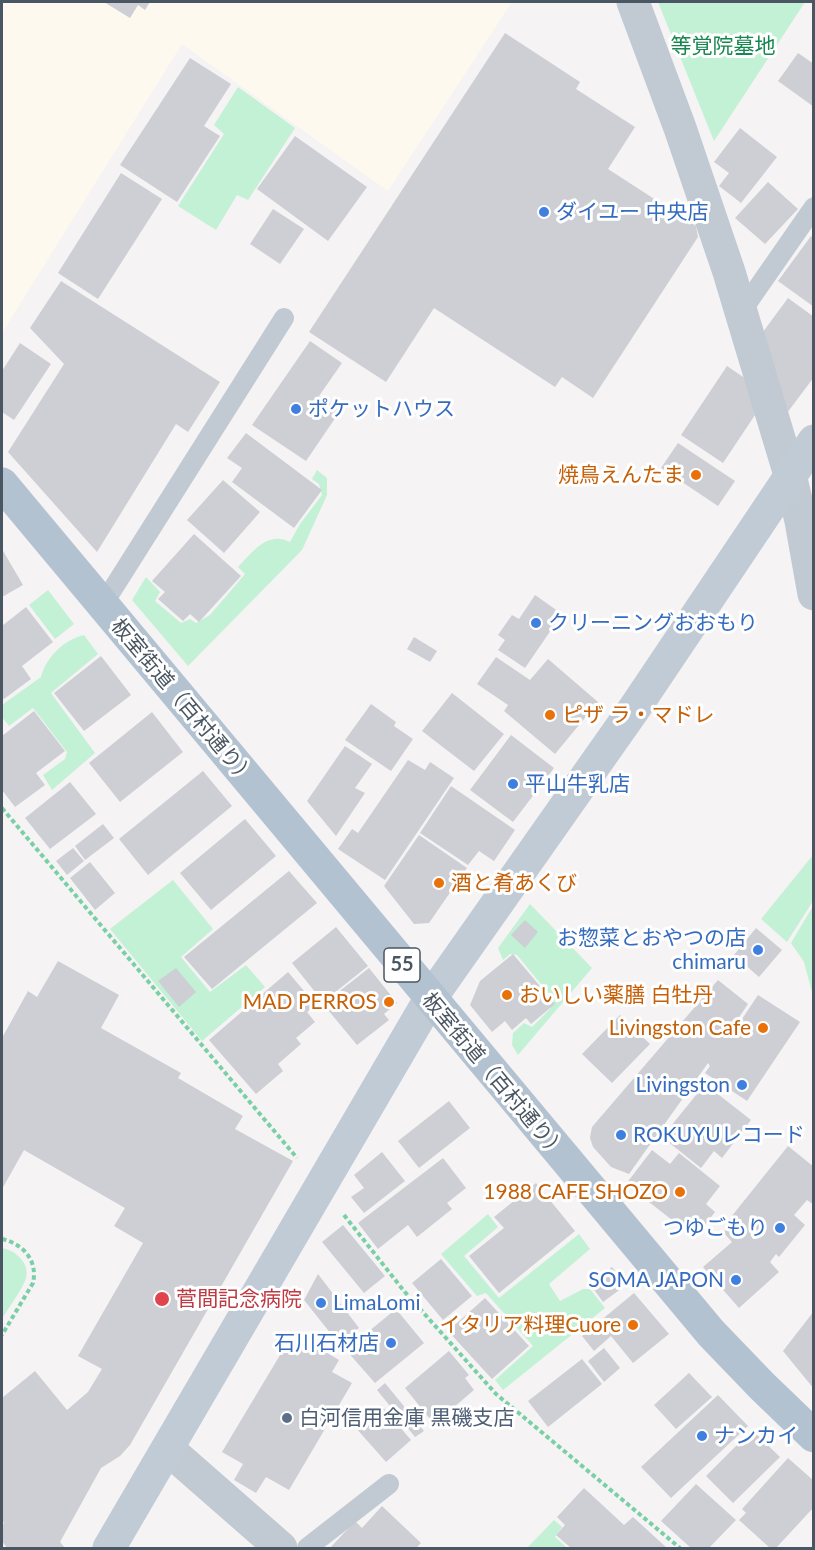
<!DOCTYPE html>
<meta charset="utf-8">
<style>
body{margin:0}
#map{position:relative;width:815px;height:1550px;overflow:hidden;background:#f5f3f3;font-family:Lato,sans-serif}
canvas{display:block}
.frame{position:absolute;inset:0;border:3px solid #4a5661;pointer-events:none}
</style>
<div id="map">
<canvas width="815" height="1550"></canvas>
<div class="frame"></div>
</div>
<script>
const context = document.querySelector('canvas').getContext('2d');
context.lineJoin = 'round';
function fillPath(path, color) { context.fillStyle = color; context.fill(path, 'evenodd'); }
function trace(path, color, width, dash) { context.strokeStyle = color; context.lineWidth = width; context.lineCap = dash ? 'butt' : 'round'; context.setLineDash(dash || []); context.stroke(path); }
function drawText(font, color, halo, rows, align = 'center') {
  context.font = font + ' Lato,"Noto Sans JP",sans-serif'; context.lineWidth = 6; context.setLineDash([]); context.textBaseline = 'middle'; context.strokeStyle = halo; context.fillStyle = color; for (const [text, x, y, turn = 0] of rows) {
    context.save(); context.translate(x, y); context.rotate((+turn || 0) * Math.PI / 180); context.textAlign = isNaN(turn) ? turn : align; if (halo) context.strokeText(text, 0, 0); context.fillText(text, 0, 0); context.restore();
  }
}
fillPath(new Path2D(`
 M2,2H512L388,191L182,44L2,333Z`), '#fdf9ef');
fillPath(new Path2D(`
 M658,2H805L714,141Z
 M238,87L295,128L248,200L237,195L216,230L178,206L224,134L214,125Z
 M317,470L327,478V495L302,550L188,666L132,600L146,577L160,592L155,601L181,623L190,619L196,623L210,615L245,574L238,567C254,551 267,531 290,542L300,524L322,495L319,484L312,479Z
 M48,590L74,624L55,639L29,605Z
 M84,635L98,654L51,693L95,753L52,790L43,775L65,759L67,752L33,708L9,726L2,717V705L41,677C46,657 65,639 84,635Z
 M813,855V901L787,942L761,919Z
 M173,880L213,929L181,957L210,992L246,965L265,987L202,1041L110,929Z
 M530,904L592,968L518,1055L512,1045L513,1033L524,1023L532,1027L550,1009L554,1000L517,955L510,954L503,960L498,948Z
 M813,906V996L804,962L791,943Z
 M488,1214L498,1227L464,1256L499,1298L579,1234L590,1249L549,1284L560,1301L583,1289H590L605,1308L503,1390L495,1380L533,1346L486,1293L477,1296L441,1254Z
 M2,1248C15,1250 30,1263 26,1278C24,1287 7,1310 2,1319Z
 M554,1520L562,1527L555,1537L567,1548H527Z`), '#c3f1d5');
fillPath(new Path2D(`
 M104,2H150L145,10L138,5L130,18Z
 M505,33L580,82L576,89L635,127L608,169L696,226L698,237L593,398L562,377L555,387L434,308L386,382L309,332Z
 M798,53L814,64V107L778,81Z
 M190,58L231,84L204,126L220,136L177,202L120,165Z
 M740,128L777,157L741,203L719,186L729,173L714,162Z
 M295,136L367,187L328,241L257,189Z
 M121,173L162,199L98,299L58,273Z
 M768,182L798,209L765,244L735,218Z
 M273,209L304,229L280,264L250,244Z
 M811,236L814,238V307L778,281Z
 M61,281L220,382L188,432L176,424L97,552L8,452L64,364L30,328Z
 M788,298L814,317V377L787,413L760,336Z
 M310,341L342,363L319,396L340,411L306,461L252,425Z
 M20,343L51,364L14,420L2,412V371Z
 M727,366L746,379L755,415L723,463L681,435Z
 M246,433L322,490L294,528L232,482L242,468L227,458Z
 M678,443L735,481L718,506L661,468Z
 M223,480L260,512L224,553L187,520Z
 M194,534L241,576L199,622L190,614L183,621L158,599L165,592L152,581Z
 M2,549L23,585L2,597Z
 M535,595L562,614L525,668L498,650L505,640L498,635L512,615L519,619Z
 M26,607L53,642L22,666L31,679L4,699L2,697V626Z
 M414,637L437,651L430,662L407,649Z
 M101,656L131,695L84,731L54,693Z
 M496,657L530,680L548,659L598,702L555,754L504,711L508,705L477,684Z
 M452,693L504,734L474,771L422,731Z
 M371,704L396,722L394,726L413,739L391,771L345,740Z
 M34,711L65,751L36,773L45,785L15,807L2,790V736Z
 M152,712L183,752L120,802L89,763Z
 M511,735L554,768L513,822L470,790Z
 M345,746L372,764L355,788L365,793L336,836L307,801Z
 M408,760L425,770L430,762L454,778L385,880L338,849L352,829L358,833Z
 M203,771L232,806L148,875L119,839Z
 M70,782L96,814L50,849L25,818Z
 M451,786L515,830L494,861L479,851L468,865L420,833Z
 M245,819L276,856L211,910L180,873Z
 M103,824L114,838L85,860L75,846Z
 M419,835L467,868L429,923L414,924L384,886Z
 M73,848L84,861L67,875L56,861Z
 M90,862L115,893L95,910L70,878Z
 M289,871L317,903L212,989L184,957Z
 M525,920L538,932L525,948L511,935Z
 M336,927L368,966L323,1002L292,963Z
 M756,928L782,950L759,977L734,955Z
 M513,954L555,1004L531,1024L526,1018L512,1030L505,1021L492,1032L470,1005L480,981Z
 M58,961L119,995L101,1028L181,1073L178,1078L243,1116L235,1129L293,1161L130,1445L120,1456L101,1468L60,1542L65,1548H7L2,1541V1526L4,1523L2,1520V1398L35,1371L67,1410L88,1392L102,1369L78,1356L143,1243L114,1226L125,1208L24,1150L2,1189V1038L28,991L37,997Z
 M176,968L196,992L179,1007L158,981Z
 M369,968L397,1003L384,1014L389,1020L357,1045L323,1004Z
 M288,972L316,1005L307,1012L315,1022L296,1038L301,1044L278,1064L283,1071L256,1094L209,1040Z
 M718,980L748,1004L727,1035L730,1037L758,995L800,1022L747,1101L705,1073L710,1066L708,1063L629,1174L611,1167L593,1147L590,1138L592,1127Z
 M620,1015L650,1044L612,1083L582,1054Z
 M705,1084L751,1120L722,1158L714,1151L701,1168L662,1137Z
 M449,1101L470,1128L419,1168L398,1141Z
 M788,1146L814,1167V1205L807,1200L794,1215L805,1225L779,1257L776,1254L770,1262L779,1272L739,1308L703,1267L732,1242L724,1233L731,1217Z
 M652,1150L670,1164L679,1153L720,1186L706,1204L715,1212L695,1238L626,1184Z
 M382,1152L405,1181L364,1213L351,1197L364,1188L354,1175Z
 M443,1158L466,1188L447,1203L452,1209L417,1237L408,1225L378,1249L358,1223Z
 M536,1183L575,1231L499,1293L469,1256L504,1228L494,1217Z
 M343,1225L385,1276L364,1293L322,1242Z
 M441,1259L472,1296L443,1320L412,1283Z
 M612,1267L626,1285L603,1302L590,1284Z
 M318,1274L359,1328L339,1344L304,1300Z
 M634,1293L669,1334L633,1363L611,1336L594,1351L582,1336Z
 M485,1298L529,1346L492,1379L448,1331Z
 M396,1309L424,1343L375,1383L346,1350Z
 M814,1311V1389L783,1351Z
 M305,1340L339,1360L332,1372L352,1383L289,1490L266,1477L256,1493L234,1480L243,1464L222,1452L286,1345L298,1352Z
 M604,1348L620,1368L604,1382L588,1361Z
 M449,1351L469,1375L465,1378L474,1390L434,1424L405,1388Z
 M582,1359L602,1384L548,1427L528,1401Z
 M689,1373L712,1397L676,1429L654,1405Z
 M385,1383L424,1431L415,1437L377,1390Z
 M718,1395L748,1426L671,1498L641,1467Z
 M381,1405L411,1440L386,1462L355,1427Z
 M752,1430L780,1457L733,1503L706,1476Z
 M788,1458L814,1481V1507L776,1548H770L739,1520L746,1513L742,1509Z
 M696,1484L736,1520L709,1548H691L661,1521Z
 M584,1488L624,1525L633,1517L667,1548H571L556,1535L565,1525L557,1517Z
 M382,1506L421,1543L416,1548H330L355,1521L362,1528Z`), '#cdcfd5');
trace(new Path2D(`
 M2,808L297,1158
 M344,1215L404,1291L496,1394L680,1548
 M2,1239C23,1244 38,1260 33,1283L2,1335`), '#7ad0a6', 4, [4.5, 3]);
trace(new Path2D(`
 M741,312L814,207
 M102,606L284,318
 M307,1548L389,1484`), '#c1cad2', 20);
trace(new Path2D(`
 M633,2L680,128L729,272L790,475L801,521L814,594
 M168,1449L281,1548`), '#c1cad2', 33);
trace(new Path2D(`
 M109,1548L430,999L634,709L814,441`), '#c1cbd6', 33);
trace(new Path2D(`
 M2,484L711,1333L762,1386L814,1436`), '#b3c2d1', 33);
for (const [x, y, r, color] of [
 [544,212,6,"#3f7fe0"],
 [296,409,6,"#3f7fe0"],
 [696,475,6,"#e8710a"],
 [536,623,6,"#3f7fe0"],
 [550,715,6,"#e8710a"],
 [513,784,6,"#3f7fe0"],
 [439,883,6,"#e8710a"],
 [758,950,6,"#3f7fe0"],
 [507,995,6,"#e8710a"],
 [389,1002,6,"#e8710a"],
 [763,1028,6,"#e8710a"],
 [742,1085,6,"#3f7fe0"],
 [621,1135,6,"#3f7fe0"],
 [680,1192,6,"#e8710a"],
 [780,1228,6,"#3f7fe0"],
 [736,1280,6,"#3f7fe0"],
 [162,1299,8,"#e0444e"],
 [321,1303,6,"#3f7fe0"],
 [633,1325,6,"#e8710a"],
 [391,1343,6,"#3f7fe0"],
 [287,1418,6,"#5c6f8a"],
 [702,1436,6,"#3f7fe0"]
]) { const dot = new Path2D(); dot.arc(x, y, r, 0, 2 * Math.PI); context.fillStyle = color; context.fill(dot); trace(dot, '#fff', 2); }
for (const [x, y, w] of [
 [402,965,36]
]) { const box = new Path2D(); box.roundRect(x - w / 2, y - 17, w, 34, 4.5); context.fillStyle = '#fff'; context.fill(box); trace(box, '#4a5661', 1.5); }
drawText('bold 20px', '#4a5661', null, [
 ["55",402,965]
]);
drawText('21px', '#17864f', '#fff', [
 ["等覚院墓地",723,46]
]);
drawText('21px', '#366cbe', '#fff', [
 ["ダイユー 中央店",556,212],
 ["ポケットハウス",308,409],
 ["クリーニングおおもり",548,623],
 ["平山牛乳店",525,784],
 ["お惣菜とおやつの店",746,938,"right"],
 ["chimaru",746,962,"right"],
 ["Livingston",730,1085,"right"],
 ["ROKUYUレコード",633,1135],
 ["つゆごもり",768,1228,"right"],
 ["SOMA JAPON",724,1280,"right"],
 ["LimaLomi",333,1303],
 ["石川石材店",379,1343,"right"],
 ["ナンカイ",714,1436]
], 'left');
drawText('21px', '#c56008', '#fff', [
 ["焼鳥えんたま",684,475],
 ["ピザ ラ・マドレ",562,715,"left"],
 ["酒と肴あくび",451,883,"left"],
 ["おいしい薬膳 白牡丹",519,995,"left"],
 ["MAD PERROS",377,1002],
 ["Livingston Cafe",751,1028],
 ["1988 CAFE SHOZO",668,1192],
 ["イタリア料理Cuore",621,1325]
], 'right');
drawText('21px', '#4a5661', '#fff', [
 ["板室街道（百村通り）",183,702,50],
 ["板室街道（百村通り）",494,1076,50]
]);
drawText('21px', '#be3a42', '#fff', [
 ["菅間記念病院",176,1299]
], 'left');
drawText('21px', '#4e5e75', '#fff', [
 ["白河信用金庫 黒磯支店",299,1418]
], 'left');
</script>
